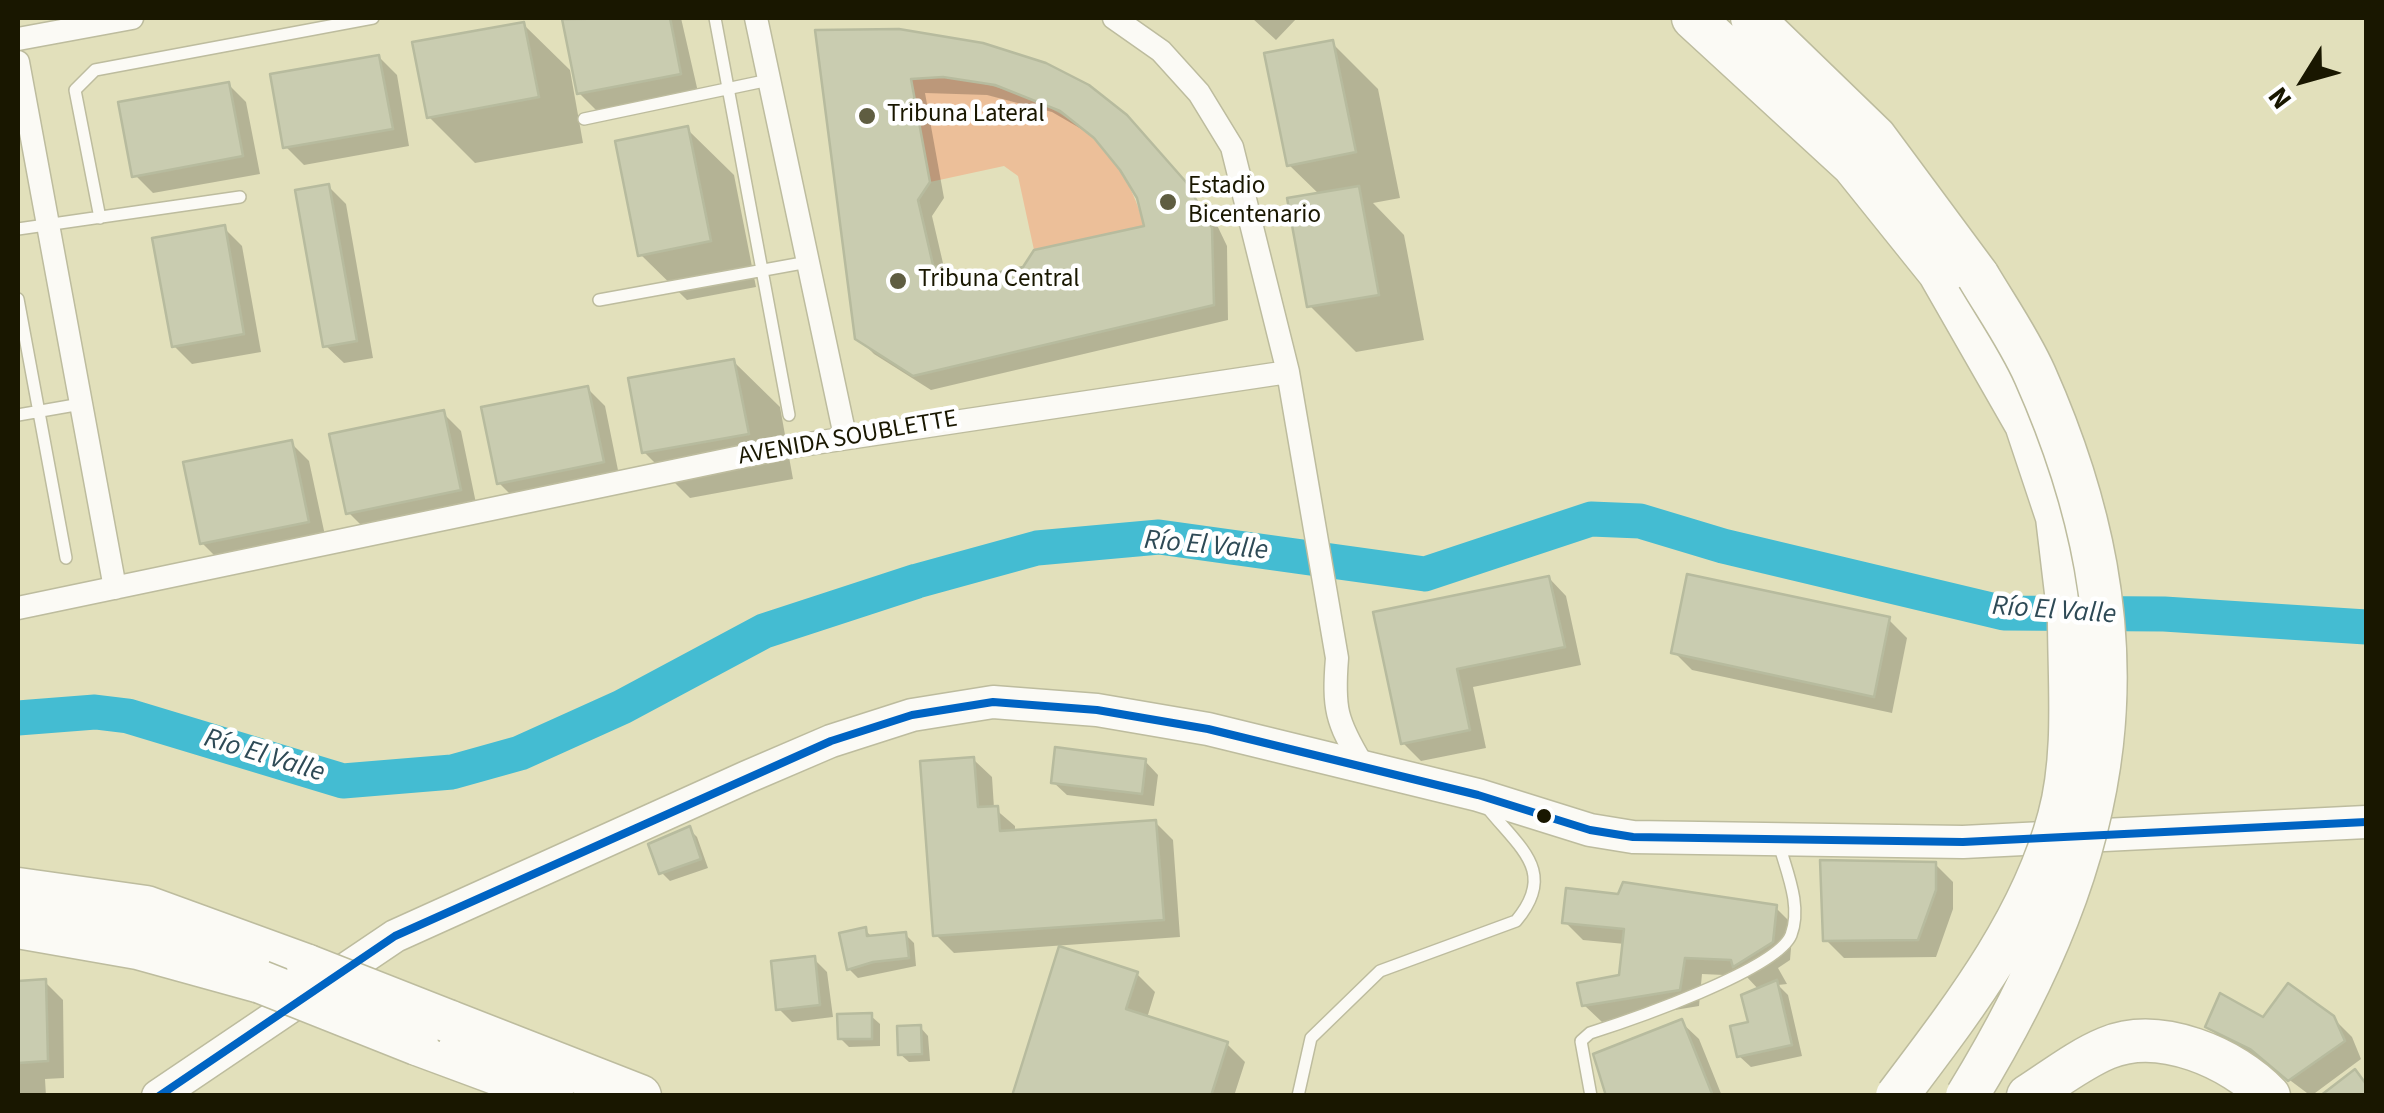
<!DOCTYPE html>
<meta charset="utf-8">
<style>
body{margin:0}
#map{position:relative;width:2384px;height:1113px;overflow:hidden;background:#e2e0bb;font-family:"Source Sans 3",sans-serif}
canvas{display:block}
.frame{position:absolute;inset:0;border:20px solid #191700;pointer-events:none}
.north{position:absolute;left:2254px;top:30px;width:100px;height:100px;-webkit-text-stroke:8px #fff;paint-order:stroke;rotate:233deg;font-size:28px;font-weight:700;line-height:40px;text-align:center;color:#191700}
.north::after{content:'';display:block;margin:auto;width:35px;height:45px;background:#191700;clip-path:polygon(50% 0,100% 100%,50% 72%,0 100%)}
</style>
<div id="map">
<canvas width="2384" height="1113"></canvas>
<div class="frame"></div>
<div class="north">N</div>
</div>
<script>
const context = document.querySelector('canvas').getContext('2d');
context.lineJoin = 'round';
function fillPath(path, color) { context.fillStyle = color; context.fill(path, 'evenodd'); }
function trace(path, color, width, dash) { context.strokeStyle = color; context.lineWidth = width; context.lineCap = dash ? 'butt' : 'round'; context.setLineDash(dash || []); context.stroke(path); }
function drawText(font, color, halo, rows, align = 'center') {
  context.font = font + ' "Source Sans 3",sans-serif'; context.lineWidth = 9; context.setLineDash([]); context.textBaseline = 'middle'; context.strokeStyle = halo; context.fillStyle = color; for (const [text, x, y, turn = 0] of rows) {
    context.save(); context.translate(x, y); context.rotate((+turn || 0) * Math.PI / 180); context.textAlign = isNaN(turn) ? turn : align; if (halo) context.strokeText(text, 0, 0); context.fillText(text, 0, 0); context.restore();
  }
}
fillPath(new Path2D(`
 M943,77C1034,87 1120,129 1144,226L1034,250L1018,176L1004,166L930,182L911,79Z`), '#ecbf99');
fillPath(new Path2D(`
 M584,18H681L698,92L597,111L579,93L565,21Z
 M1252,18H1297L1276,40Z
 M523,24L570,70L583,143L475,163L429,117Z
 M818,32L1067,76L1142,131L1216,223L1227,246L1228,320L931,390L874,354L858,338ZM925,93L987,95L1052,112L1090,134L1108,151L1139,197L1147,228L1024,270L958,284L946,276L932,216L944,198Z
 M1332,43L1378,89L1400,198L1373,203L1404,235L1424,340L1356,352L1310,306L1320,195L1289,165Z
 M379,57L397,75L409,146L304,165L286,147Z
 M228,84L246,102L260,174L153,193L135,175Z
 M687,129L734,175L756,287L687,300L640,254Z
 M328,186L346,204L373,358L344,363L326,346Z
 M224,228L242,246L261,352L192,364L174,346Z
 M733,361L780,407L793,479L690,498L644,452Z
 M587,388L605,406L620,480L517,501L499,483Z
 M443,413L461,431L477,508L366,530L348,512Z
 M291,443L309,461L326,540L220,561L202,543Z
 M1549,578L1566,596L1581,665L1473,687L1486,748L1421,761L1403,743L1376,614Z
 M1889,620L1907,638L1892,713L1692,670L1674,652Z
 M974,760L992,777L994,808L1015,826V832L1155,822L1173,840L1180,937L954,953L936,935Z
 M1145,761L1158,775L1154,806L1067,795L1053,782Z
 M689,829L697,837L708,868L670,881L661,872Z
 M1935,864L1953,882V909L1936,957L1844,958L1826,940Z
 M1776,908L1793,925L1790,960L1778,968L1787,984L1778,985L1788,995L1802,1056L1751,1067L1739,1056L1759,990L1746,976L1702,974L1699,1006L1602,1022L1584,1005L1621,977L1625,944L1583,940L1565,922Z
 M865,930L873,938L905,934L914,943L916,966L858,978L849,969Z
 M814,959L827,972L833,1017L792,1022L778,1008Z
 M1137,974L1155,992L1147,1018L1227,1044L1245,1062L1234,1096H1015Z
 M45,982L63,1000L64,1078L45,1079L46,1096H18V984Z
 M871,1016L880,1024V1046L849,1047L840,1038Z
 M2333,1018L2352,1037L2361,1059L2311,1096L2271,1066L2226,1044L2208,1026Z
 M1681,1022L1699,1039L1722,1096H1611Z
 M920,1027L928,1036L930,1061L909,1062L900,1054Z`), '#0003');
trace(new Path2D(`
 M18,718L95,712L128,716L343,781L452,772L520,753L622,707L764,631L917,581L1037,548L1159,537L1425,574L1591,519L1640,521L1723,546L2004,613L2164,614L2366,627`), '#44bcd2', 35);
const building = new Path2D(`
 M670,18L681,74L577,94L562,19Z
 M524,22L539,97L427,118L412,42Z
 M899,29L983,43L1046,63L1089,85L1127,115L1186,182L1212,228L1214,305L913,376L855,339L815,30ZM911,79L943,77L995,85L1060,111L1094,138L1120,170L1137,198L1144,226L1034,250L1023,267L959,281L933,265L918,200L930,182Z
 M1333,40L1356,152L1287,166L1264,53Z
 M379,55L393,129L283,148L270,74Z
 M229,82L243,156L132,177L118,102Z
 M688,126L711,241L638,256L615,141Z
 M329,184L357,341L323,347L295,190Z
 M1359,186L1379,295L1307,307L1287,198Z
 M225,225L244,334L172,347L152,238Z
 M734,359L749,434L642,453L628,378Z
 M588,386L604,462L497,484L481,407Z
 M444,410L461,490L346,514L329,434Z
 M292,440L309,522L200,544L183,462Z
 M1687,574L1890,617L1874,697L1671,653Z
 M1549,576L1565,647L1457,669L1470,730L1401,744L1373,612Z
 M1055,747L1146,759L1142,794L1051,783Z
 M974,757L978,807L998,806L1000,831L1156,820L1164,920L933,936L920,761Z
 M690,826L701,859L659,874L648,844Z
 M1820,860L1936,862V890L1918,940L1823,941Z
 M1623,882L1777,905L1773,942L1733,967L1731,960L1685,958L1680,990L1582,1006L1577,983L1619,975L1624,929L1562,923L1566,888L1618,894Z
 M866,927L867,936L906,932L909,958L873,962L847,970L839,933Z
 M1059,946L1138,972L1126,1009L1228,1042L1211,1096H1012Z
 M815,956L820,1005L776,1010L771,961Z
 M46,979L48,1061L18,1063V981Z
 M1777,980L1792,1045L1737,1057L1730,1026L1748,1022L1741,995Z
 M2288,983L2334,1016L2345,1041L2288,1081L2250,1049L2205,1027L2220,993L2263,1017Z
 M872,1013V1039H838L837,1014Z
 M1682,1019L1713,1096H1606L1593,1054Z
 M921,1025L922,1054L898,1055L897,1026Z
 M2355,1069L2366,1084V1096H2320Z`);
fillPath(building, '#c9ccb0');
trace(building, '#b7bb9e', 2.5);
const lane = new Path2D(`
 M715,18L789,415
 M584,119L769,80
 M100,218L75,90L95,70L373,18
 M18,229L240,197
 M18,299L66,558
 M599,300L808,262
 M18,415L81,404
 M1298,1096L1311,1038L1380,971L1516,921C1558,871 1519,848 1486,806
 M1591,1096L1581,1041L1590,1033C1628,1021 1777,970 1791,935C1802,906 1787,873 1779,844`);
const street = new Path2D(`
 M756,18L845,436
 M1114,18L1161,51L1199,93L1232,147L1288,372L1337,658C1333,708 1336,721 1362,764
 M18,39L132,18
 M18,62L115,588
 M18,608L788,447L1288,372`);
const secondary = new Path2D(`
 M158,1096L395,936L747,777L831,741L912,715L993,702L1097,710L1208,729L1478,795L1590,830L1633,837L1963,842L2366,822`);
const highway = new Path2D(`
 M1693,18L1853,165L1939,272L2026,424L2057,517L2069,618
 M1752,18L1875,137L1978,276
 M18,889L146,907L308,966
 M18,927L138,948L261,982
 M448,1021L640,1096
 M417,1044L552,1094
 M2028,1096C2053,1080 2080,1059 2107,1048C2160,1026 2233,1058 2269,1096`);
trace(lane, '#bdbc9e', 14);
trace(street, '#bdbc9e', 25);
trace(secondary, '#bdbc9e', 35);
trace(highway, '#bdbc9e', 45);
trace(lane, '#fbfaf5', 11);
trace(street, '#fbfaf5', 22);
trace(secondary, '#fbfaf5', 32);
trace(highway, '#fbfaf5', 42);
const highwayBridge = new Path2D(`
 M308,966L448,1021
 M261,982L417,1044
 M1897,1096C1961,1011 2031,922 2059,817C2076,755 2069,682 2069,618
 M1967,1096C2117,851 2154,643 2035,375C2020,341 1997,308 1978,276`);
trace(highwayBridge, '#bdbc9e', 45, []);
trace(highwayBridge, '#fbfaf5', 42);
trace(new Path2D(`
 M159,1096L395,936L831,741L912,715L993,702L1097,710L1208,729L1478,795L1590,830L1633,837L1963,842L2366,822`), '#0064c3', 8);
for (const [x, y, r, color] of [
 [867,116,10,"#5f5d41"],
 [1168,202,10,"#5f5d41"],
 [898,281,10,"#5f5d41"],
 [1544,816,9,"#191700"]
]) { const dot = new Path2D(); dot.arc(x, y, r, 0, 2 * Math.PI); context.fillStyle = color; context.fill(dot); trace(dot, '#fff', 4); }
drawText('25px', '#191700', '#fff', [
 ["Tribuna Lateral",887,116],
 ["Estadio",1188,188],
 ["Bicentenario",1188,217],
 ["Tribuna Central",918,281]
], 'left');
drawText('25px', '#191700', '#fff', [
 ["AVENIDA SOUBLETTE",848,439,-10]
]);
drawText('italic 28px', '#2e4a56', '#fff', [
 ["Río El Valle",1206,547,5],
 ["Río El Valle",2054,612,4],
 ["Río El Valle",264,757,17]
]);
</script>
